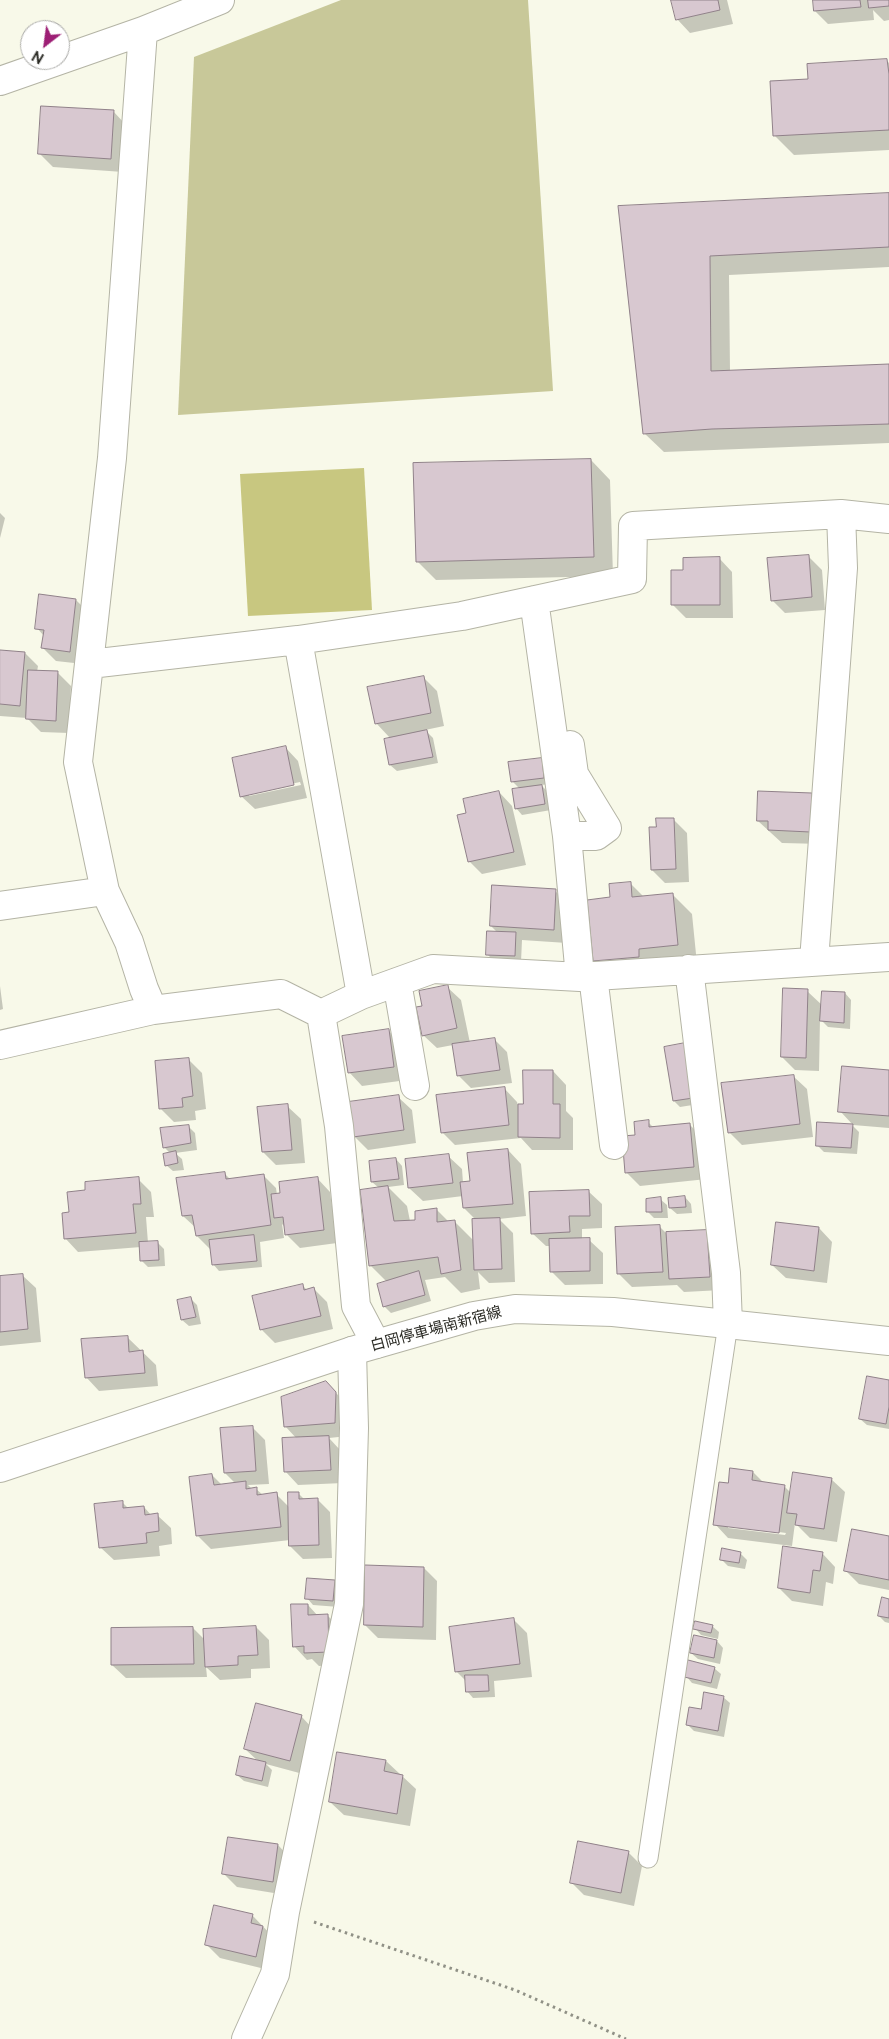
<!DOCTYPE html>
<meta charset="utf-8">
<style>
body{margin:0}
#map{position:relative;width:889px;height:2039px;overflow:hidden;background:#f8f9e9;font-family:Raleway,sans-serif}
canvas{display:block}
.north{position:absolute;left:20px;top:20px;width:50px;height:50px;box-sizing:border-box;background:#fff;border:1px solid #ababa8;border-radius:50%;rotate:210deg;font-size:14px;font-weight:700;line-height:20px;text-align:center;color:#2c2c26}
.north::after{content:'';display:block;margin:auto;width:18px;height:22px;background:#9d1f75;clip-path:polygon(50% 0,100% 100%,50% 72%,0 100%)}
</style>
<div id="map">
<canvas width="889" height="2039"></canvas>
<div class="north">N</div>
</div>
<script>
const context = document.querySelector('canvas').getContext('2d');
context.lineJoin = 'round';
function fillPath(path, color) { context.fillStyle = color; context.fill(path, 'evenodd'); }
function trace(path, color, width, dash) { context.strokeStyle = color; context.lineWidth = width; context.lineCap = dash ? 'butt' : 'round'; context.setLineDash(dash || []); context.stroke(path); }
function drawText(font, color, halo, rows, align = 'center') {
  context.font = font + ' Raleway,"Noto Sans JP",sans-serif'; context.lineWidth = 4.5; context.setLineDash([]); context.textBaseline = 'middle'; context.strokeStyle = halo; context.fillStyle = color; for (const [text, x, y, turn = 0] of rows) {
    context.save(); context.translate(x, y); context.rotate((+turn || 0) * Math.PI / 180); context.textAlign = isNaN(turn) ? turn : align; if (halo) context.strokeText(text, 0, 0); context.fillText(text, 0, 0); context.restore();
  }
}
fillPath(new Path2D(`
 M341,0H528L553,391L178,415L194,57Z`), '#c8c899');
fillPath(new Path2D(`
 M364,468L372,610L248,616L240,474Z`), '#c8c780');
fillPath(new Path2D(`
 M672,0H727L733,24L690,33L677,19Z
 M814,0H889V20L884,21L873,10L874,20L828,24L815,11Z
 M887,61L889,63V150L794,155L775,136L809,80Z
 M113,111L126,125L123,172L53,167L40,154Z
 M889,194V267L729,275L730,371L889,365V443L664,452L644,433L619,207Z
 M591,460L610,480L613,576L436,580L417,561Z
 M0,513L5,518L0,538Z
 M808,556L822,570L825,610L785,613L772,600Z
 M719,558L732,572L733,618H686L673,605L684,571Z
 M76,600L89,613L83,664L56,661L43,648L44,636L37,628Z
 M0,651L25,653L38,666L37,672L58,673L71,686L69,733L41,732L27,718L0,716Z
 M423,677L437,691L444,726L425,730L433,738L438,763L397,771L390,765L391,739L376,723Z
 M285,747L298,761L307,798L255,809L241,796ZM300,782L301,785L249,796V793Z
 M542,760L548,766L550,784L541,785L548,792L551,810L522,815L516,808L520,789L512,781Z
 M499,792L512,806L526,865L482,874L469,861L467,814Z
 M812,794L825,808L823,844L782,843L758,821Z
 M674,820L687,833L689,882L665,883L652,870L657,828Z
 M630,883L644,897L673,895L692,914L697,964L614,980L594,961L612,899Z
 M555,891L569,904L567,943L522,940L521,962L494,961L487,954L498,933L491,926Z
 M0,986L3,1009L0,1010Z
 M447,987L461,1000L470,1043L494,1039L507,1052L512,1083L471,1088L458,1075L453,1045L437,1048L423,1035V1007Z
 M807,991L823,1006L845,993L851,1000L850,1029L828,1027L820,1019L819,1071L795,1070L782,1057Z
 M388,1030L402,1044L407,1080L362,1086L349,1072Z
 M666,1048L699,1104L680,1107L674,1101Z
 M189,1060L202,1073L206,1109L195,1111L196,1120L174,1122L161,1109Z
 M553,1071L566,1085V1111L573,1118V1150H532L521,1138L455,1145L442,1132L504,1088L517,1102L518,1105H524Z
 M889,1072V1128L853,1125L840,1111Z
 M793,1076L807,1089L813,1137L742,1145L729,1132Z
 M398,1097L412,1110L416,1143L368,1150L354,1136Z
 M287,1106L301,1119L305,1163L276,1165L263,1152Z
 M648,1122L654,1128L689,1124L703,1138L707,1179L640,1186L626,1172L636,1136Z
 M852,1125L859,1132L857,1154L824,1152L818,1146Z
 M188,1126L195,1133L197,1150L175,1153L182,1159L184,1170L173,1171L166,1165L170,1153L164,1147Z
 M508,1150L521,1164L526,1216L499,1219L513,1233L515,1282L489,1283L478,1272L480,1289L461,1293L445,1277L425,1280L431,1301L391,1313L384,1306L387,1282L370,1265L379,1188L372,1182L396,1159L402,1166L404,1185L388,1187L407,1206L410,1221H416L437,1210L449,1222L454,1221L474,1241L476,1220L464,1208L463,1196L423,1201L409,1188L448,1156L462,1169L463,1183L471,1182Z
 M224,1173L231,1180L263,1175L276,1188L277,1195L317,1178L330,1192L337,1243L300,1248L286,1234V1228L282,1224L284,1238L260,1242L262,1267L219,1271L213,1264L210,1249L197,1236L196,1228L183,1216Z
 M138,1179L151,1192L154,1217H146L148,1243L157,1242L164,1249L165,1266L148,1267L141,1260V1247L78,1252L65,1238L70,1213L86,1191Z
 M588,1191L602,1204V1228L582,1229V1240H589L603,1253V1284L565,1285L552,1272L551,1246H546L532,1233Z
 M685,1197L691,1204L692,1213L677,1214L670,1208Z
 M660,1199L667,1205L668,1218H654L648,1212Z
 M777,1223L819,1228L832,1242L827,1283L786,1278L772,1265Z
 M660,1227L666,1233L706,1231L719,1245L722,1290L684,1292L677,1285L632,1287L619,1274Z
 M22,1275L36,1288L41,1342L0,1346V1285Z
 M303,1286L307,1290L314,1289L327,1302L333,1329L275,1343L262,1330L253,1297Z
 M191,1299L197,1305L201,1324L189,1326L182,1320L178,1301Z
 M127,1337L156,1365L158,1386L99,1391L86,1377Z
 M889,1381V1429L867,1425L860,1419Z
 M326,1382L348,1406V1436L329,1438L341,1451L343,1483L298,1485L285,1471L297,1439L285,1426Z
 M252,1427L265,1440L269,1484L248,1485L252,1489H256L263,1495L276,1494L289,1507L298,1493L305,1500L317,1499L330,1512L332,1558L303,1559L290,1546V1540L211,1549L198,1536L212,1475L222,1485L236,1484L225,1473Z
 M731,1469L753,1472L764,1483L784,1486L791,1493L831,1479L845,1492L837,1542L810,1538L795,1523L792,1546L728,1538L715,1524L729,1485ZM728,1525L786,1533L785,1535L728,1528Z
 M122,1502L129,1509L144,1507L151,1515H157L171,1528L172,1544L159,1546L160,1556L114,1560L100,1547Z
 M889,1538V1590L859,1584L846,1571Z
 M740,1553L747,1560L745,1569L728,1566L721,1559Z
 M822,1553L835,1567L833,1584L826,1582L823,1606L792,1601L779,1588Z
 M424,1568L437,1581L436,1640L378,1638L365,1625Z
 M334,1582L341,1588L339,1607L313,1605L307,1598Z
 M889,1600V1623L885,1622L879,1616Z
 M308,1605L318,1616H328L341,1629L342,1665L319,1666L312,1659L307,1660L294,1646Z
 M514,1620L527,1633L532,1677L494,1681L495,1697L473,1698L467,1691L466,1681L456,1671Z
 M712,1626L719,1632L718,1639L701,1635L695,1628Z
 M256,1627L269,1640L270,1668L251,1669V1678L220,1680L206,1667L207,1677L126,1678L112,1665L193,1628L205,1640Z
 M717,1641L723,1648L720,1664L698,1659L691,1653Z
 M714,1668L721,1674L717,1689L692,1683L686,1676Z
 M723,1697L730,1703L724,1737L694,1731L688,1725L702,1711Z
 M301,1716L314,1730L303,1774L266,1764L272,1770L268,1787L244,1781L237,1775L258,1761L245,1749Z
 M386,1761L416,1789L410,1826L344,1815L330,1802Z
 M278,1845L291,1859L286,1895L237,1887L224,1874Z
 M628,1852L642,1866L634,1906L584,1895L571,1882Z
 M252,1915L276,1940L269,1970L220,1958L207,1945Z`), '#0003');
const building = new Path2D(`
 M671,0H718L720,10L676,20Z
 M813,0H860L861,7L814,11Z
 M868,0H889V6L869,8Z
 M887,59L889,74V130L773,136L770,81L808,79L807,64Z
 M41,106L114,110L111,159L38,154Z
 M889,193V247L710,256L711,371L889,364V424L712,429L643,434L618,206Z
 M591,459L594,557L416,562L413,463Z
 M809,555L812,597L771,601L767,558Z
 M720,557V605H671V570H683V558Z
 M39,594L76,599L70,652L41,648L44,630L35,629Z
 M0,650L25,652L20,706L0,704Z
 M28,670L58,671L56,721L26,719Z
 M424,676L431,713L375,724L367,687Z
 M427,730L433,757L389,765L384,739Z
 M286,746L294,785L240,797L232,758Z
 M542,758L544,778L511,782L508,762Z
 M542,785L545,804L515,809L512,789Z
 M499,791L514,852L468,862L457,815L466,813L463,799Z
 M758,791L812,793L810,832L768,830V821H757Z
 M656,818H674L676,869L651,870L649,827H656Z
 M631,882L632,897L673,893L678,945L639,949V957L593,961L587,900L610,897L609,884Z
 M492,885L556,889L554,930L490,926Z
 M487,931L516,932L515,956L486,955Z
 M448,985L457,1028L422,1036L416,1007L422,1006L419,991Z
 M783,988L808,989L806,1058L781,1057Z
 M822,991L845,992L844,1023L820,1021Z
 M389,1029L394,1067L348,1073L342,1036Z
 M495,1038L500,1070L457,1076L452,1044Z
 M685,1043L693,1098L673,1101L664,1047Z
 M189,1058L193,1096L182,1098L183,1107L159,1109L155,1061Z
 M842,1066L889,1070V1116L838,1112Z
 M523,1070H553V1104H560V1138L518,1137V1104H523Z
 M794,1075L800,1124L728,1133L721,1083Z
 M505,1087L509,1125L441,1133L436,1095Z
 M399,1095L404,1130L353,1137L348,1102Z
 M288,1104L292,1150L262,1152L257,1107Z
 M649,1120V1127L690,1123L694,1167L625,1173L622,1136L635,1135L634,1122Z
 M817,1122L853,1124L851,1148L816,1146Z
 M189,1125L191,1143L163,1148L160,1128Z
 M508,1149L513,1204L463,1208L460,1182L470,1181L467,1153Z
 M176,1151L178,1163L165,1166L163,1154Z
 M449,1154L453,1183L408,1188L405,1159Z
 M396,1158L399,1179L371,1182L369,1161Z
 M225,1172L226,1179L264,1174L271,1225L196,1236L192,1215L182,1216L176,1178Z
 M139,1177L141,1204H133L136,1233L64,1239L62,1213L69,1212L67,1192L85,1190V1182Z
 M318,1177L324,1230L285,1235L283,1217L274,1218L271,1194L280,1193L279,1182Z
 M388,1186L394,1221L415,1220V1211L437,1208V1222L455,1220L461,1270L441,1274L438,1257L369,1266L360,1190Z
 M589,1190L590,1216H569L570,1232L531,1234L529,1192Z
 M685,1196L686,1207L669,1208L668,1198Z
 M661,1197L662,1212H646V1199Z
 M500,1218L502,1269L474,1270L472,1219Z
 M776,1222L819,1227L814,1271L771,1265Z
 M660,1225L663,1272L617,1274L615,1227Z
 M707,1230L710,1277L669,1279L666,1232Z
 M254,1235L257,1261L212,1265L209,1240Z
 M590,1238V1271L550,1272L549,1239Z
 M158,1241L159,1260L140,1261L139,1242Z
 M419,1271L425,1295L383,1307L377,1284Z
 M23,1274L28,1329L0,1332V1276Z
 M303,1284L304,1290L314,1287L321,1316L260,1330L252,1296Z
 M191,1297L196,1317L181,1320L177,1300Z
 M128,1336L129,1352L143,1350L145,1373L85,1378L81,1339Z
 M867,1376L889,1380V1407L886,1424L859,1419Z
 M326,1381L336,1392L335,1423L284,1427L281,1397Z
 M253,1426L256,1471L224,1473L220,1428Z
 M329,1436L331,1470L284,1472L282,1438Z
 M730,1468L753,1471L752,1480L785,1485L779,1533L713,1525L719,1482L728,1483Z
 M793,1472L832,1478L824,1529L795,1525L797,1514L787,1513Z
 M212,1474L214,1485L246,1481V1489L257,1487V1495L277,1492L281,1527L196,1536L189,1477Z
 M288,1492H299V1499L318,1498L319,1545L289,1546Z
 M123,1501V1508L144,1506L145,1515L158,1513L159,1531L146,1533L147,1543L99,1548L94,1504Z
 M852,1529L889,1536V1580L844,1571Z
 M783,1546L823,1552L820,1571L813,1570L810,1593L778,1588Z
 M722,1548L741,1552L739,1563L720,1560Z
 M365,1565L424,1567L423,1627L364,1625Z
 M307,1578L335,1580L333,1601L305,1599Z
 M882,1597L889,1599V1618L878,1616Z
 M291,1604H308V1615L328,1614L329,1652L304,1653V1646L293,1647Z
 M514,1618L520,1664L455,1672L449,1627Z
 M695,1621L713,1625L711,1633L693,1629Z
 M256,1626L258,1655L238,1656V1665L205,1667L203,1629Z
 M193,1627L194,1664L111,1665V1628Z
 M694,1635L717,1640L714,1658L690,1653Z
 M688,1660L715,1667L711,1683L684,1677Z
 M465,1675H488L489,1691L466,1692Z
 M704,1692L724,1696L718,1731L686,1725L689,1707L701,1709Z
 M256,1703L302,1715L290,1761L244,1749Z
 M337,1752L386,1760L384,1771L403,1775L397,1814L329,1802Z
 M240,1756L266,1762L262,1781L236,1775Z
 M228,1837L278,1844L273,1882L222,1874Z
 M578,1841L629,1851L621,1893L570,1883Z
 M214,1905L253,1914L251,1923L263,1926L256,1957L205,1945Z`);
fillPath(building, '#d8c8d0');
trace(building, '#908189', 1);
const service = new Path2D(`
 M648,1858L728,1324`);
const minor = new Path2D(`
 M143,31L112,458L78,762L105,891L129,942L144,989L153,1010L281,994L321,1014
 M60,60L143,31L220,0
 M0,81L60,60
 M534,600L567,836L580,977
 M298,640L361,995
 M90,664L298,640L462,616L632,579L633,526L841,514L889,519
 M567,836H596L607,828L574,774L570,745
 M0,906L105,891
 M814,961L843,568L841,514
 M689,969L726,1273L728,1324
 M593,976L614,1145
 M397,982L415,1086
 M321,1014L361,995L433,969L580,977L889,957
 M321,1014L339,1126L356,1306L376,1344
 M0,1045L153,1010
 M246,2039L275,1974L285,1912L349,1604L354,1428L352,1351`);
const secondary = new Path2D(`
 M0,1468L352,1351L474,1316L515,1309L613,1312L889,1341`);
trace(service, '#b4b4a5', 21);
trace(minor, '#b4b4a5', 30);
trace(secondary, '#b4b4a5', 30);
trace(new Path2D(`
 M314,1922L515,1990L626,2039`), '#909186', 3, [2.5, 4]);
trace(service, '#fff', 19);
trace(minor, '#fff', 28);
trace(secondary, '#fff', 28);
drawText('15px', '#2c2c26', '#fff', [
 ["白岡停車場南新宿線",436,1329,-15]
]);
</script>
